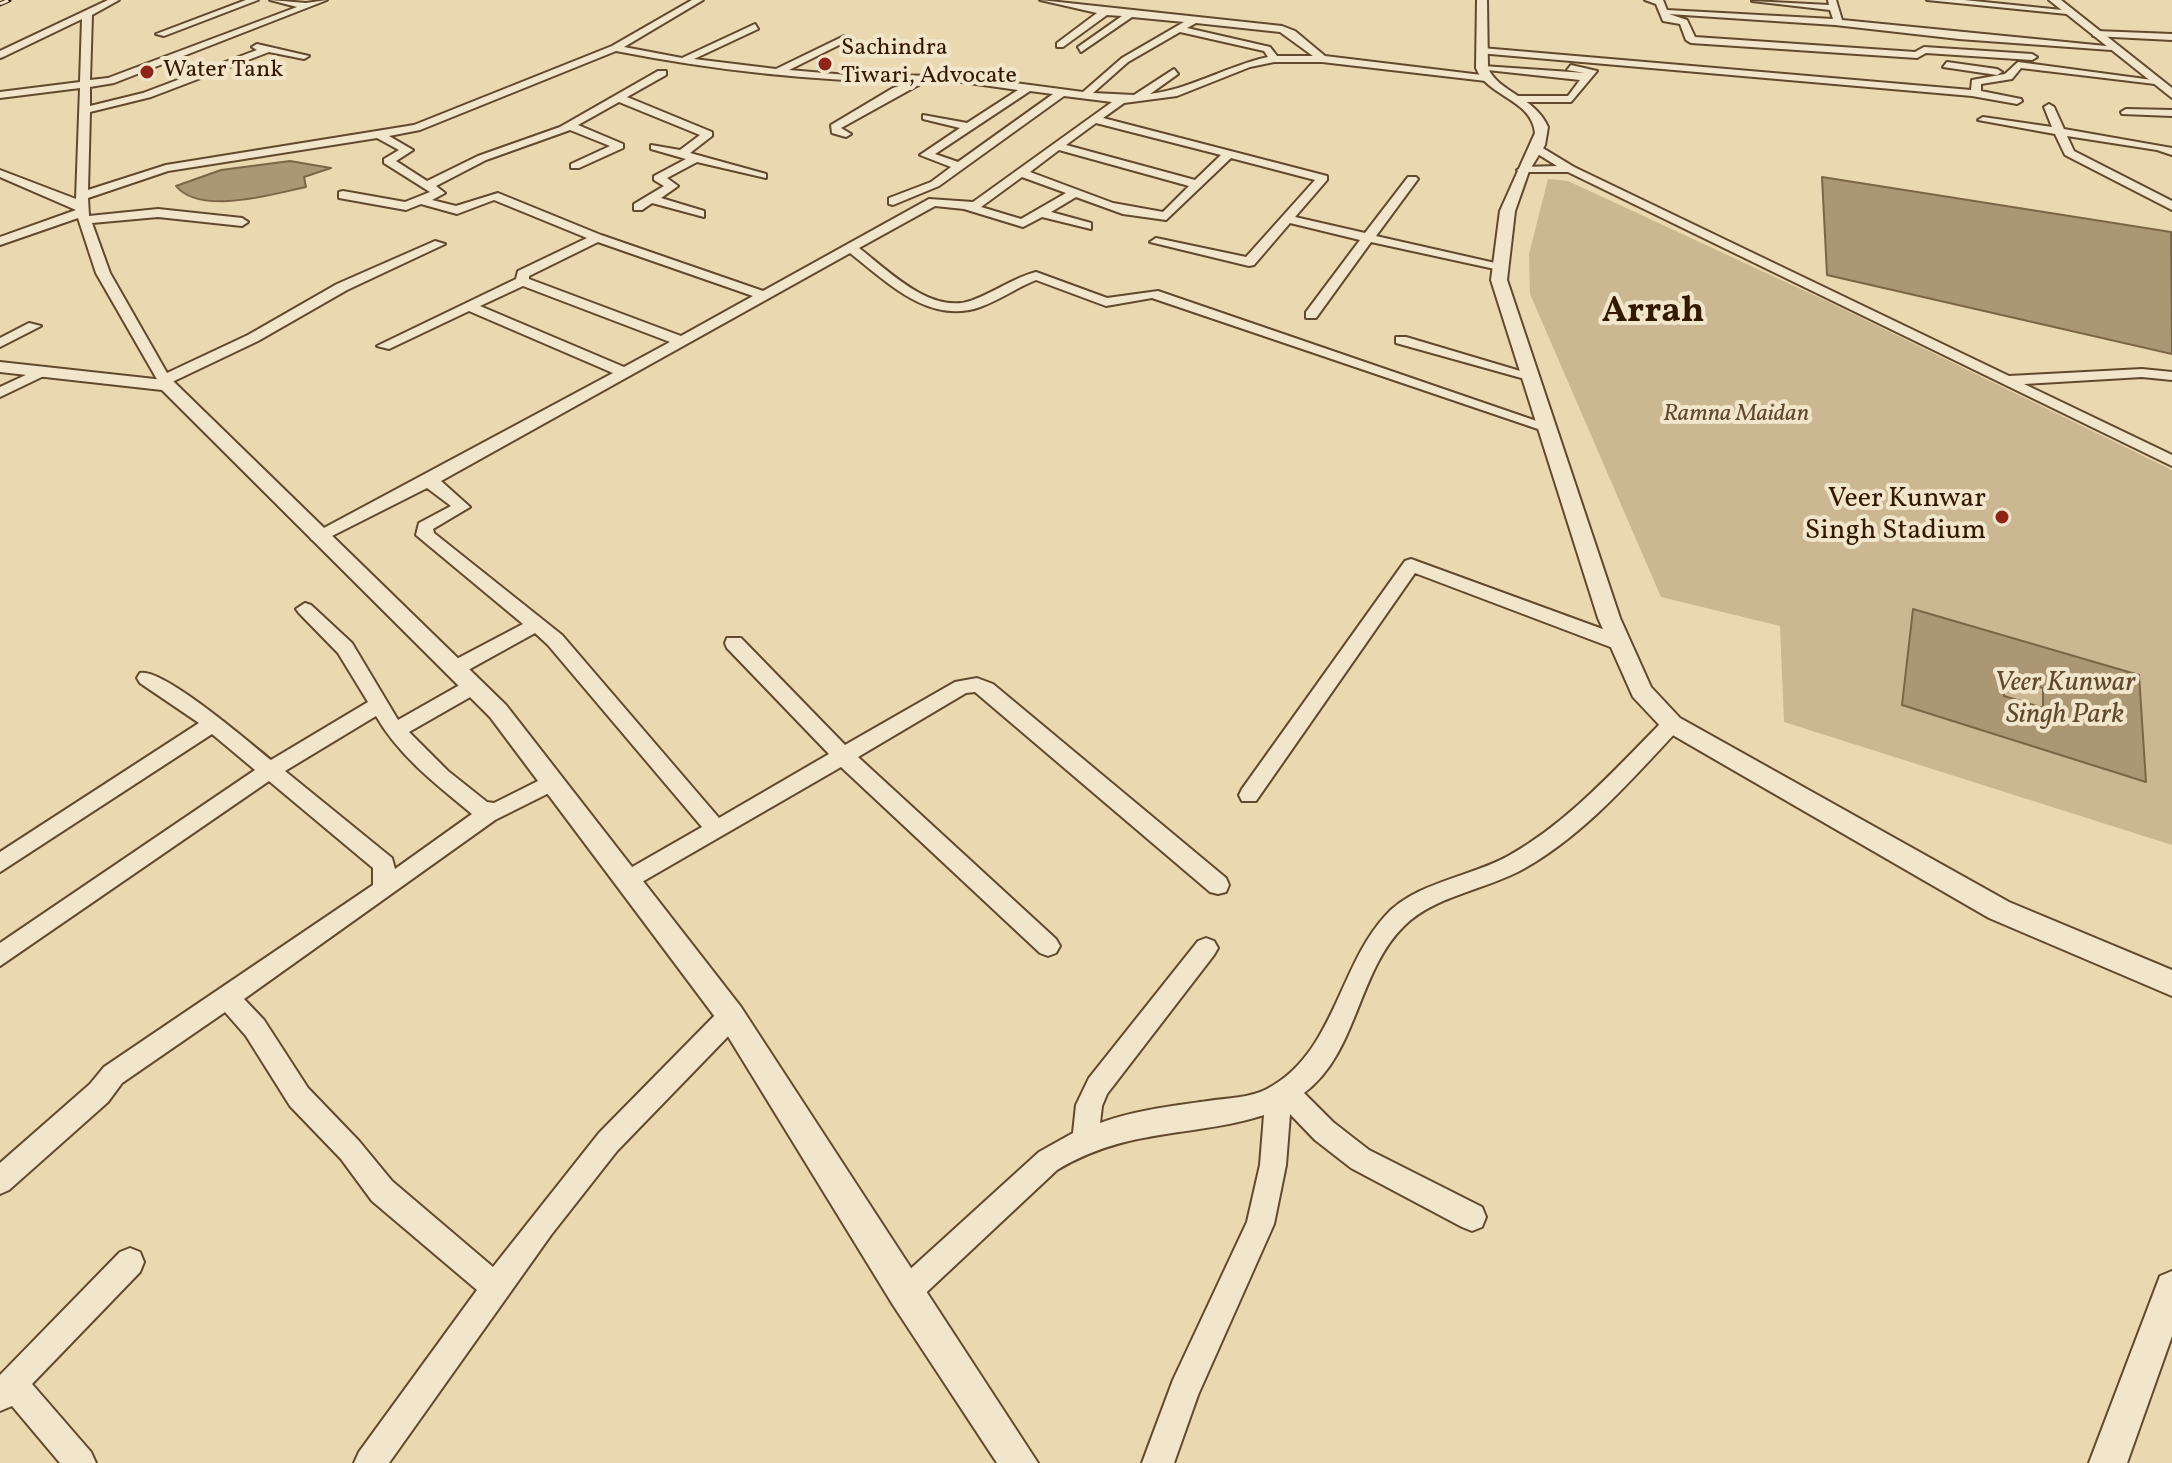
<!DOCTYPE html>
<style>
body{margin:0}
canvas{display:block;background:#ead8b0}
</style>
<canvas width="2172" height="1463"></canvas>
<script>
const context = document.querySelector('canvas').getContext('2d');
context.lineJoin = 'round';
function fillPath(path, color) { context.fillStyle = color; context.fill(path, 'evenodd'); }
function trace(path, color, width, dash) { context.strokeStyle = color; context.lineWidth = width; context.lineCap = dash ? 'butt' : 'round'; context.setLineDash(dash || []); context.stroke(path); }
function drawText(font, color, halo, rows, align = 'center') {
  context.font = font + ' Vollkorn,serif'; context.lineWidth = 8; context.setLineDash([]); context.textBaseline = 'middle'; context.strokeStyle = halo; context.fillStyle = color; for (const [text, x, y, turn = 0] of rows) {
    context.save(); context.translate(x, y); context.rotate((+turn || 0) * Math.PI / 180); context.textAlign = isNaN(turn) ? turn : align; if (halo) context.strokeText(text, 0, 0); context.fillText(text, 0, 0); context.restore();
  }
}
fillPath(new Path2D(`
 M1548,179L1568,181L1833,304L2172,470V845L1784,722L1780,626L1661,597L1530,294L1529,254Z`), '#cbb892');
const water = new Path2D(`
 M290,161L331,168L304,177L306,187C273,194 200,216 176,186L221,170Z
 M1822,177L2171,232L2172,354L1827,275Z
 M1913,609L2139,675L2146,782L1902,705ZM2005,677L2043,688V708L2004,696Z`);
fillPath(water, '#ac9774');
trace(water, '#7c6546', 2);
const minor = new Path2D(`
 M108,0H119L92,15L90,80L108,78L297,7L270,0L306,3L327,0L114,83L90,87V106L143,93L257,50L252,47L257,44L309,56L304,59L269,52L151,97L90,112L88,190L166,165L414,125L612,46L692,0H703L624,47L682,58L755,24L758,29L694,59L776,69L844,36L847,41L789,70L847,75L962,76L1083,92L1122,58L1184,22L1132,17L1081,52L1078,47L1122,16L1107,15L1063,47H1057V43L1097,13L1040,0L1282,26L1295,31L1325,56L1490,76L1486,81L1322,62H1274L1250,67L1177,96L1124,103L1103,118L1327,176V180L1295,217L1365,233L1408,177H1416L1418,179L1376,236L1504,265V271L1371,242L1316,318H1306V312L1360,240L1290,223L1254,265L1249,266L1150,242L1156,238L1246,257L1315,180L1231,158L1166,220L1123,214L1076,197L1051,212L1091,223V229L1042,217L1023,227L964,209L935,206L859,248C889,271 932,316 973,300C995,292 1013,278 1036,272L1107,298L1158,291L1554,427L1551,430H1541L1152,298L1106,306L1036,280C1016,288 1000,300 980,307C929,325 887,282 850,253L441,481L470,507L433,529L434,533L562,635L719,818L829,754L727,648L725,643L727,638H741L845,745L955,682L977,678L993,684L1226,878L1229,885L1226,892L1218,894L1210,892L975,692L966,693L858,757L1056,939L1060,946L1056,953L1048,956L1040,953L841,767L628,890L620,888L617,881L620,874L702,827L548,645L535,633L461,674H447L444,669L447,664L523,624L416,535L419,523L451,506L427,488L324,540H312L309,536L613,373L469,311L389,349L377,346L516,279L518,271L587,238L494,200L457,214L421,204L406,210L339,198V192L343,191L405,202L430,192L384,163V159L399,150L377,138L168,171L88,198L89,216L158,209L242,218L248,222L242,226L158,217L92,223L110,273L167,373L248,335L337,284L435,241L445,244L347,290L258,341L172,382V388H162L96,273L78,218L0,245V237L76,210L0,177V170L76,199L80,88L0,98V92L80,82L82,19L3,57L0,58V51ZM1196,23L1280,32L1313,56H1277L1270,47L1187,28ZM1180,32L1264,51L1268,57C1227,66 1191,89 1150,94L1178,74L1174,69L1134,95L1093,93L1128,62ZM616,51C713,70 811,81 911,82L893,88L831,125L832,133L846,137L851,134L841,128L924,82H962L1018,90L967,123L923,115V119L960,128L920,155L951,167L931,182L889,198V204L893,205L939,186L1064,96L1112,102L973,202L929,199L763,291L601,235L498,193L456,206L432,200L445,193L436,186L486,160L570,130L610,146L571,164V168H579L623,148V144L578,125L619,102L700,135L680,150L651,145V149L686,159L654,176V180L664,186L634,204V210H642L652,203L704,217V211L661,198L678,186L667,178L697,162L766,178V174L690,153L712,136V132L627,97L666,75V71H658L560,127L478,156L427,181L396,161L413,150L389,136L420,130ZM1030,91L1053,94L958,162L935,154ZM1096,123L1221,155L1195,180L1066,145ZM1059,150L1189,186L1163,212L1113,203L1030,172ZM1022,177L1066,193L1021,219L981,207ZM598,242L753,296L681,336L529,279V276ZM523,286L670,342L624,367L480,306Z
 M246,0H258L164,36L156,34Z
 M1645,0H1663L1667,10L1833,19L1830,10L1752,1L1829,5L1828,0H1836L1842,20L2116,47L2111,50L1959,39L1835,25L1669,14L1687,20L1695,37L1915,52L1924,47L2032,54L2037,57L2032,60L1926,53L1917,58L1691,43L1686,40L1680,24L1663,21L1656,4Z
 M1927,0H1964L2072,11L2067,14Z
 M2096,31L2172,34V40L2093,36Z
 M1482,48L1971,90L1972,80L2005,74L2018,62L2160,81L2155,84L2021,68L2012,79L1981,84V91L2021,99L2022,101L2017,104L1972,96L1479,53Z
 M1947,62L1997,69L2002,72L1997,75L1943,67Z
 M1571,65L1597,71L1571,102H1517L1512,99L1517,96H1568L1580,80L1478,69L1483,66L1585,73L1567,70Z
 M2049,104L2054,107L2064,129L2172,148V155L2157,150L2067,136L2074,151L2172,201V210L2065,155L2055,134L1978,120L1983,117L2052,127L2044,107Z
 M2126,109L2172,110V116L2122,114L2121,112Z
 M1533,147H1541L1574,167L2009,376L2142,369L2172,372V380L2142,377L2024,384L2172,455V466L1568,172H1519L1517,170L1523,167L1557,166L1533,151Z
 M29,323L41,326L0,347V338Z
 M1396,337H1406L1537,376L1525,379L1396,343Z
 M43,367L50,371L48,374L0,397V387Z
 M1411,559L1627,638L1629,643L1620,649L1613,648L1415,573L1256,801H1242L1239,795L1242,789L1405,561Z
 M305,603L311,605L352,643L398,720L465,682H479L482,687L479,692L409,732L448,771L487,802L494,803L552,774L559,776L562,782L559,788L495,820L244,999L264,1020L308,1088L359,1141L392,1181L493,1267L599,1133L722,1008L731,1005L740,1008L743,1016L740,1024L617,1151L551,1235L389,1463H354L359,1452L477,1290L372,1201L341,1159L290,1106L246,1036L225,1012L122,1083L108,1102L9,1190L0,1194V1163L90,1084L104,1067L373,885V868L269,781L0,966V943L255,770L212,734L0,872V852L199,723L140,683L137,678L140,673C162,667 250,743 271,760L368,702L338,653L299,613L296,609ZM376,716C399,756 437,785 472,814L395,869L392,858L285,771Z
 M1672,717L1682,724L1679,729C1632,779 1585,834 1525,868C1487,890 1435,895 1404,926C1357,972 1358,1053 1304,1093L1333,1122L1369,1150L1482,1207L1486,1217L1482,1227L1472,1231L1462,1227L1351,1168L1315,1140L1290,1114L1286,1165L1274,1224L1198,1395L1174,1463H1142L1173,1380L1247,1222L1260,1165L1264,1115C1191,1138 1128,1127 1057,1170L915,1303L905,1307L895,1303L891,1293L895,1283L1039,1152L1073,1133L1076,1105L1089,1078L1198,941L1206,938L1214,941L1218,948L1214,955L1107,1094L1102,1106L1100,1123C1135,1110 1172,1106 1208,1101C1227,1098 1250,1098 1267,1089C1334,1054 1338,968 1385,916C1415,882 1472,877 1510,855C1570,821 1617,767 1665,719Z
 M130,1248L140,1252L144,1262L140,1272L32,1384L91,1452L96,1463H60L12,1406L0,1411V1375L120,1252Z`);
const tertiary = new Path2D(`
 M1477,0H1487L1488,68C1498,92 1535,97 1548,127L1545,145L1529,171L1515,211L1507,280L1620,618L1651,687L1680,718L2009,902L2172,970V996L1989,918L1664,730L1633,697L1598,618L1491,280L1500,211L1535,133C1532,99 1487,97 1476,68Z
 M2049,0H2061L2172,88V98Z
 M0,362L173,381L506,705L741,1007L1038,1463H997L893,1305L721,1025L490,717L162,390L0,372Z
 M2172,1271V1336L2127,1463H2089L2160,1276Z`);
trace(minor, '#62492d', 4);
trace(tertiary, '#62492d', 4);
fillPath(minor, '#f1e6cc');
fillPath(tertiary, '#f1e6cc');
const rail = new Path2D(`
 M0,4L9,0`);
trace(rail, '#341901', 5);
trace(rail, '#f1e6cc', 3, [9]);
for (const [x, y, r, color] of [
 [825,64,8,"#8f2418"],
 [147,72,8,"#8f2418"],
 [2002,517,8,"#8f2418"]
]) { const dot = new Path2D(); dot.arc(x, y, r, 0, 2 * Math.PI); context.fillStyle = color; context.fill(dot); trace(dot, '#f1e6cc', 3); }
drawText('24px', '#341901', '#f1e6cc', [
 ["Sachindra",841,50],
 ["Tiwari, Advocate",841,78],
 ["Water Tank",163,72]
], 'left');
drawText('italic 24px', '#61492c', '#f1e6cc', [
 ["Ramna Maidan",1736,416]
]);
drawText('28px', '#341901', '#f1e6cc', [
 ["Veer Kunwar",1986,501],
 ["Singh Stadium",1986,533]
], 'right');
drawText('italic 28px', '#61492c', '#f1e6cc', [
 ["Veer Kunwar",2065,685],
 ["Singh Park",2065,717]
]);
drawText('bold 36px', '#341901', '#f1e6cc', [
 ["Arrah",1653,314]
]);
</script>
